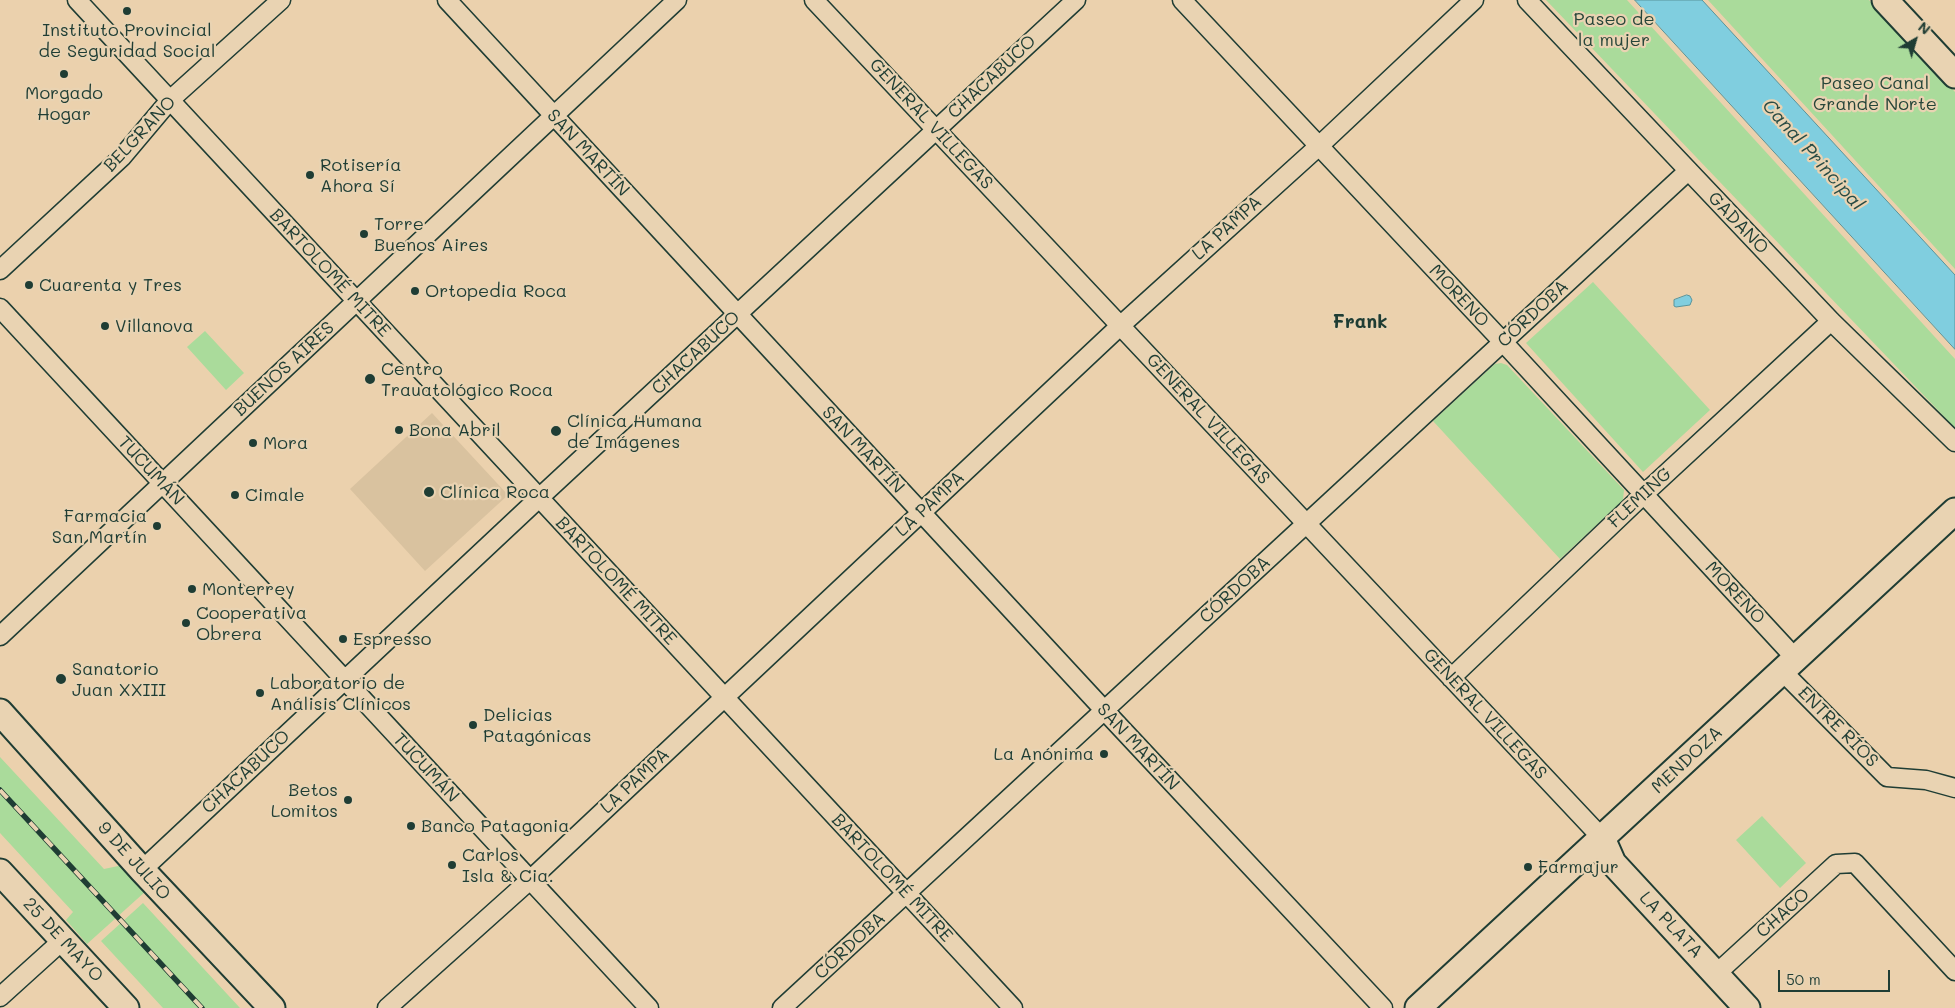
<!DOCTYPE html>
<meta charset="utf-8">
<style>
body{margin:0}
#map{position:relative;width:1955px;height:1008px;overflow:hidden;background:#ebd1ad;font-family:Mali,sans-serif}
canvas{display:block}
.north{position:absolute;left:1890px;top:15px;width:50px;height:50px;-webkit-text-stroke:4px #e9d3b2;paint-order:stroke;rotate:38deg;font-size:14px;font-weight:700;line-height:20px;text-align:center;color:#1f3d34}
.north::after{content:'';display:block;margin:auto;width:18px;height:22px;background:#1f3d34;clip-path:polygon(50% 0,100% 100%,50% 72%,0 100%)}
.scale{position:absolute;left:1778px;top:970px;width:112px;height:22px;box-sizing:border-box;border:2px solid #1f3d34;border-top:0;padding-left:6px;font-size:15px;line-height:18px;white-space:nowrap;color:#1f3d34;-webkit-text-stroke:4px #e9d3b2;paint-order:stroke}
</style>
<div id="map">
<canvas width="1955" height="1008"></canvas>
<div class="north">N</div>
<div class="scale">50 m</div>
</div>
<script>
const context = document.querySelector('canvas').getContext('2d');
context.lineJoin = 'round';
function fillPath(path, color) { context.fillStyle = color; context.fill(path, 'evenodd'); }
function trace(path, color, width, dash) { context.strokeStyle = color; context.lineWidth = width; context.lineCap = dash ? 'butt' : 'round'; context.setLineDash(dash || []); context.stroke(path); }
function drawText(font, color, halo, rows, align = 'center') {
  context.font = font + ' Mali,sans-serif'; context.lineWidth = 4.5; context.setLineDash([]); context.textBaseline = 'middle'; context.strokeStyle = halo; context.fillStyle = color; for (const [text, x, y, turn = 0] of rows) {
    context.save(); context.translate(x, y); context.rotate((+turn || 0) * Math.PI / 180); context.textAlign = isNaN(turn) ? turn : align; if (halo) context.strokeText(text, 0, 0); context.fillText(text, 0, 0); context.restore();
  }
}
fillPath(new Path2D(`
 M432,413L508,495L425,571L350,489Z`), '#d9c29f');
fillPath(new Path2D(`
 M1546,0H1627L1955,359V428Z
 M1708,0H1869L1955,92V269Z
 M1593,282L1710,410L1643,472L1526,343Z
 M205,331L244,373L226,390L187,347Z
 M1501,363L1507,365L1624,490L1623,500L1560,559L1433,421L1495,364Z
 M0,757L104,869L123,865L146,891L87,944L66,920L73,912L0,833Z
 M1762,816L1806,863L1780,888L1736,840Z
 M143,903L240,1008H163L101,941Z`), '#aadb9b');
const water = new Path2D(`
 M1635,0H1702L1955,275V349Z
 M1687,295L1690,296L1692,300L1690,305L1676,307L1674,306V300Z`);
fillPath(water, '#80cedf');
trace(water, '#59949b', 1);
const street = new Path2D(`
 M77,0L1013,1008
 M447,0L1105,711L1383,1008
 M814,0L1602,838
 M1182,0L1503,342L1797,660
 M1527,0L1831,321L1955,442
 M0,270L122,157L170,100L281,0
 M0,308L649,1008
 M0,636L677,0
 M1783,672L1887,777L1926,780L1955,788
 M1451,678L1643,495L1831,321
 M142,870L539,498L1076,0
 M1716,974L1836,864L1855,863L1955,971
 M0,997L63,940
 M387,1008L530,880L1120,326L1319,146L1474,0
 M782,1008L1688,171`);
const secondary = new Path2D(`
 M1885,0L1955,75
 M0,712L142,870L272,1008
 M1602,838L1613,863L1747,1008
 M0,872L126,1008
 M1418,1008L1955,511`);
trace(street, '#1f3d34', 21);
trace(secondary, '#1f3d34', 29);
trace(street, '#e9d3b2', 18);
trace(secondary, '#e9d3b2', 25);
const rail = new Path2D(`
 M0,790L202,1008`);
trace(rail, '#1f3d34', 5.5);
trace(rail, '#e9d3b2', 4, [11]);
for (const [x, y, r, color] of [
 [127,11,5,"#1f3d34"],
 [64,74,5,"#1f3d34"],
 [310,175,5,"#1f3d34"],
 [364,234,5,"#1f3d34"],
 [29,285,5,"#1f3d34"],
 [415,291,5,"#1f3d34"],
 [105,326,5,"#1f3d34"],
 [370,379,6,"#1f3d34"],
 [399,430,5,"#1f3d34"],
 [556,431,6,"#1f3d34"],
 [253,443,5,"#1f3d34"],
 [429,492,6,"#1f3d34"],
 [235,495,5,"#1f3d34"],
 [157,526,5,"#1f3d34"],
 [192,589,5,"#1f3d34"],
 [186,623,5,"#1f3d34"],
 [343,639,5,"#1f3d34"],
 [61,679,6,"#1f3d34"],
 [260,693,5,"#1f3d34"],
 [473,725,5,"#1f3d34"],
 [1104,754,5,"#1f3d34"],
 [348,800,5,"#1f3d34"],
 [411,826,5,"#1f3d34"],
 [452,865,5,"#1f3d34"],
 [1528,867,5,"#1f3d34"]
]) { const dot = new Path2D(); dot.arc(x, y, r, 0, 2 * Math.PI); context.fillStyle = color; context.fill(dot); trace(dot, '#e9d3b2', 2); }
drawText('18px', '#264539', '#e9d3b2', [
 ["Paseo de",1614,19],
 ["la mujer",1614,40],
 ["Paseo Canal",1875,83],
 ["Grande Norte",1875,104]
]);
drawText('18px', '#1f3d34', '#e9d3b2', [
 ["Instituto Provincial",127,30,"center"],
 ["de Seguridad Social",127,51,"center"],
 ["Morgado",64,93,"center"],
 ["Hogar",64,114,"center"],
 ["Rotisería",320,165],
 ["Ahora Sí",320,186],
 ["Torre",374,224],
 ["Buenos Aires",374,245],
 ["Cuarenta y Tres",39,285],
 ["Ortopedia Roca",425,291],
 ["Villanova",115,326],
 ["Centro",381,369],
 ["Trauatológico Roca",381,390],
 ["Clínica Humana",567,421],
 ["de Imágenes",567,442],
 ["Bona Abril",409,430],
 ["Mora",263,443],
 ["Clínica Roca",440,492],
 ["Cimale",245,495],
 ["Farmacia",147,516,"right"],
 ["San Martín",147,537,"right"],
 ["Monterrey",202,589],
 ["Cooperativa",196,613],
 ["Obrera",196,634],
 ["Espresso",353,639],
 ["Sanatorio",72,669],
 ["Juan XXIII",72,690],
 ["Laboratorio de",270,683],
 ["Análisis Clínicos",270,704],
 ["Delicias",483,715],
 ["Patagónicas",483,736],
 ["La Anónima",1094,754,"right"],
 ["Betos",338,790,"right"],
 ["Lomitos",338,811,"right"],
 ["Banco Patagonia",421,826],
 ["Carlos",462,855],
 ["Isla & Cia.",462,876],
 ["Farmajur",1538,867]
], 'left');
drawText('18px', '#1f3d34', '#e9d3b2', [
 ["CHACABUCO",992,77,-43],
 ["GENERAL VILLEGAS",931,124,47],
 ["BELGRANO",140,134,-47],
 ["SAN MARTÍN",588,153,47],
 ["GADANO",1738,223,46],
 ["LA PAMPA",1227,228,-42],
 ["BARTOLOMÉ MITRE",330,273,47],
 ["MORENO",1459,296,47],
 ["CÓRDOBA",1533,314,-43],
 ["CHACABUCO",696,353,-43],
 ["BUENOS AIRES",284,369,-43],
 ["GENERAL VILLEGAS",1208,419,47],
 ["SAN MARTÍN",863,450,47],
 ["TUCUMÁN",151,471,47],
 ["FLEMING",1640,498,-43],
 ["LA PAMPA",930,504,-43],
 ["BARTOLOMÉ MITRE",616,581,47],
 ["CÓRDOBA",1235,590,-43],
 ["MORENO",1735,593,47],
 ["GENERAL VILLEGAS",1485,714,47],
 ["ENTRE RÍOS",1838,727,45],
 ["SAN MARTÍN",1138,747,47],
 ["MENDOZA",1687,760,-43],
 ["TUCUMÁN",426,768,47],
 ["CHACABUCO",246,772,-43],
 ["LA PAMPA",635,781,-43],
 ["9 DE JULIO",134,861,48],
 ["BARTOLOMÉ MITRE",892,878,47],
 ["CHACO",1783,913,-42],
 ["LA PLATA",1671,925,47],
 ["25 DE MAYO",63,940,47],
 ["CÓRDOBA",850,946,-43]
]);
drawText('italic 19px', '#294c45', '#e9d3b2', [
 ["Canal Principal",1813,155,48]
]);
drawText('bold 19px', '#1f3d34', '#e9d3b2', [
 ["Frank",1360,322]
]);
</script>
